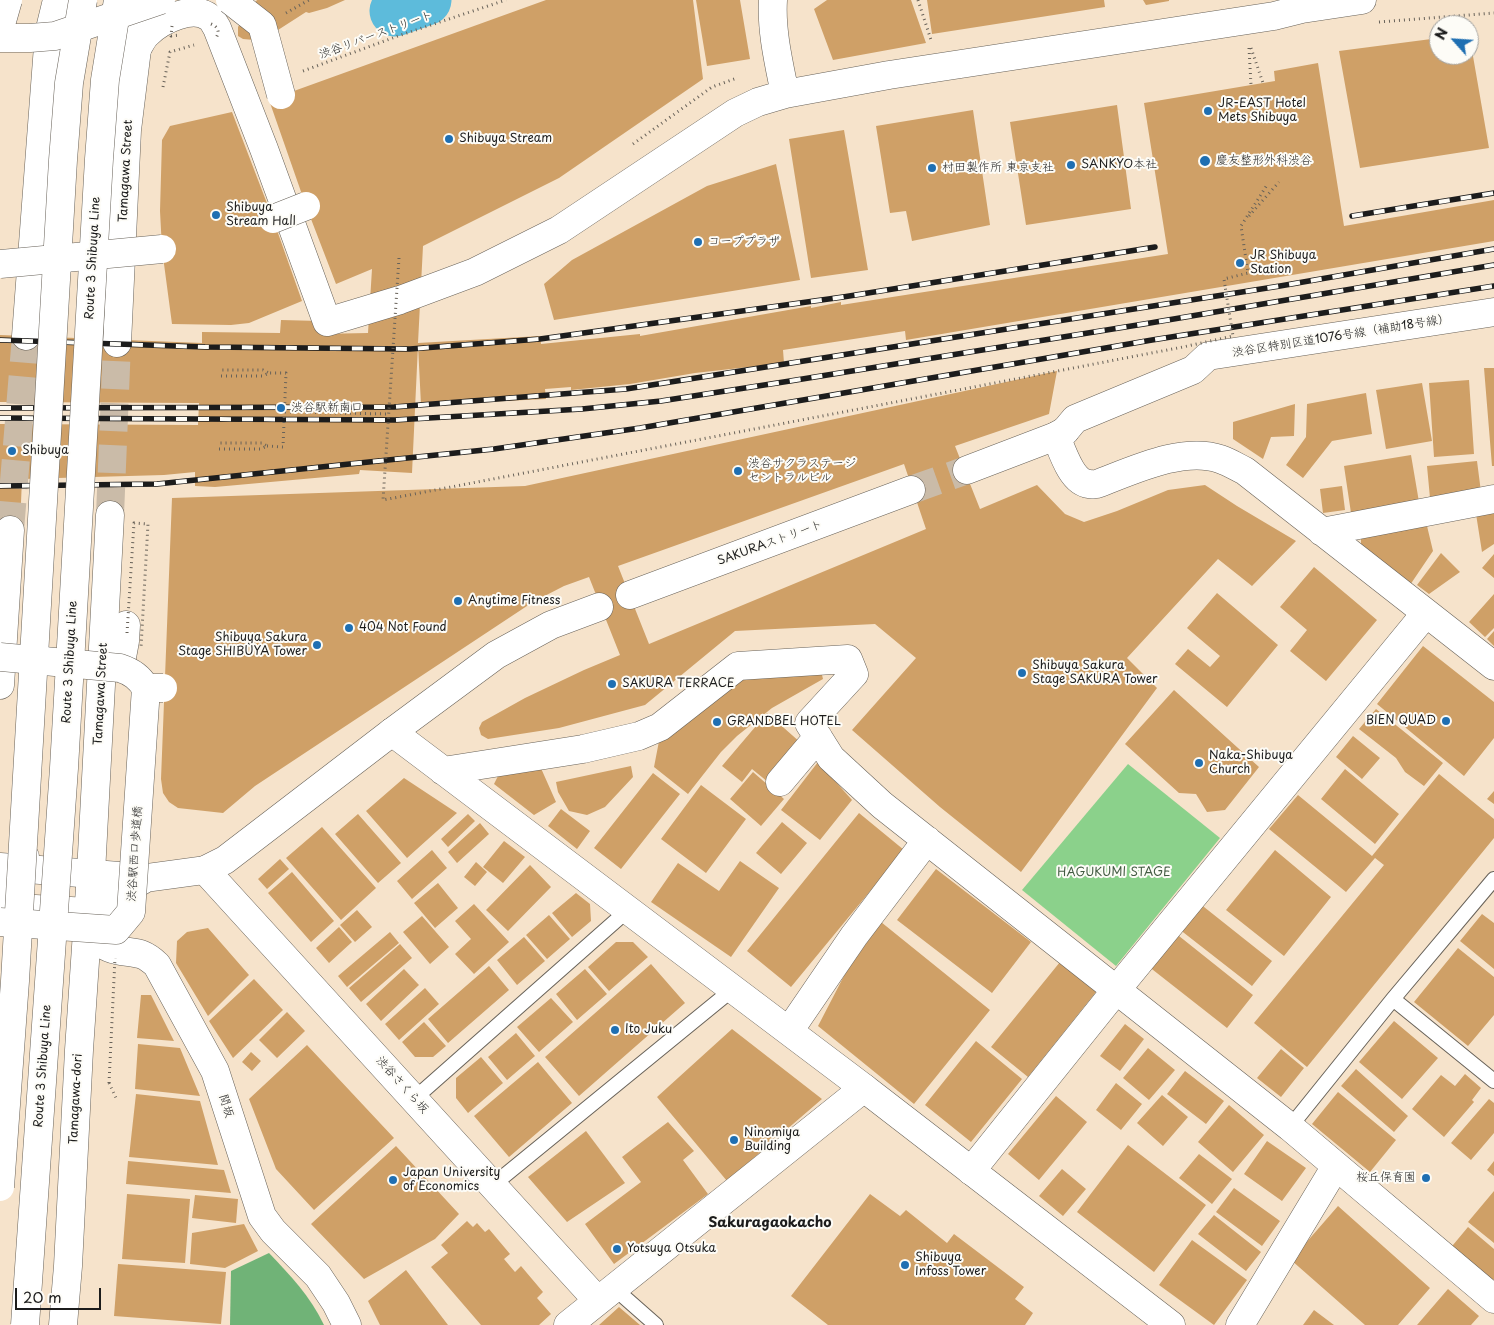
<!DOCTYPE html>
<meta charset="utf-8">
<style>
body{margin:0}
#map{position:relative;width:1494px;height:1325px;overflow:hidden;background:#f6e3cb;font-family:"Playpen Sans",sans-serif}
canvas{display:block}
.north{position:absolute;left:1429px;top:15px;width:50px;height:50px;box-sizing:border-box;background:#fdfcf7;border:1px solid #a3a29f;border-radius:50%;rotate:296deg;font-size:14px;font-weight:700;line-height:20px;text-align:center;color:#1c1c1c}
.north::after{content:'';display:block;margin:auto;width:18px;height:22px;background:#1f6fb2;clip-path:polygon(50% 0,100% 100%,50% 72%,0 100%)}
.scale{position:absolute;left:15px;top:1288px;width:86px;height:22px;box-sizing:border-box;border:2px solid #1c1c1c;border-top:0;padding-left:6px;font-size:15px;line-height:18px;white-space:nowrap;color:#1c1c1c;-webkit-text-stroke:4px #fdfcf7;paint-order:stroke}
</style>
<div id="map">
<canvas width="1494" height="1325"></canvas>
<div class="north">N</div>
<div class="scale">20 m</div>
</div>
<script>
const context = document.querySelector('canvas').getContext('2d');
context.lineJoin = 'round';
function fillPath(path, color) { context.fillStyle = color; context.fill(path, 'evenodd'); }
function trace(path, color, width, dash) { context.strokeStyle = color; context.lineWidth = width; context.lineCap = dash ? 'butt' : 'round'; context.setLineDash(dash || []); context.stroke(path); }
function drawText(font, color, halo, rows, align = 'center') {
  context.font = font + ' "Playpen Sans","Klee One",sans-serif'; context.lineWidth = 4; context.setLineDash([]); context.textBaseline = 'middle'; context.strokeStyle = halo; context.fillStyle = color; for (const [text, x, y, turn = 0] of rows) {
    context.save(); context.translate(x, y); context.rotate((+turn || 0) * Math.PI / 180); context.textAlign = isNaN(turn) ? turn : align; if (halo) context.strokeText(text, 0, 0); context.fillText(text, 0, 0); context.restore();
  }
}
fillPath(new Path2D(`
 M1128,764L1220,838L1116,966L1022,890Z`), '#8bd18b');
fillPath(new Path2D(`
 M269,1253C291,1276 310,1296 324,1325H230L231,1271Z`), '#70b377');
trace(new Path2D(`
 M395,11L426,0`), '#5dbbdb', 51);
fillPath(new Path2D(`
 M257,0H345L327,8L309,13L306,12L278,30L260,38L254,40L243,39L238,36V27L242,20Z
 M546,0H693L703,79L559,178L423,246L418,343L540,336L541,344L640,334V336L811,306V308L841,302V305L1168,254L1144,103L1275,81L1274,71L1318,63L1344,226L1494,200V241L906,340L905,331L783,350L784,363L695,373L630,384L571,390V387L545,389L546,399L421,405L418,345L412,473L360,470L359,474L215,487L195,486V472L164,475L22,479L20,526L0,529V424L198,425L199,403L0,402V335L202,343V332L280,333L281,320L320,321L319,334L368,333L372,269L336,284L306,206L269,100Z
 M696,0H740L750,59L707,66Z
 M827,0H911L926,43L833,60L814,9Z
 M927,0H1104L1105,7L932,34Z
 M1143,0H1169V1L1146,5Z
 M1439,38V55H1469L1470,39L1489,148L1360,168L1339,51Z
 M1117,105L1131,209L1026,225L1010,122Z
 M973,110L990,225L912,241L906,211L890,213L876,126Z
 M232,112L273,219L302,301L249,323L231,325L172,324L162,249L160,211L162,140L170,126Z
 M844,130L868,270L811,278L789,139Z
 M776,164L800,280L554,320L544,284L572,260L707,186Z
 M1484,368H1494V466H1492Z
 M1057,371L1049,414L955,446L980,509L1037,485L1065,514L1084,522L1117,511L1168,490L1205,485L1237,506L1296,541L1252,586L1218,559L1127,658L1157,688L1021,872L940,807L852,730L916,658L875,624L735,631L645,705L559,728L488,739L481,735L479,728L482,722L525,698L584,670L620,655L589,577L564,586L533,602L255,786L223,813L178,808L169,802L163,793L161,779L172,498L525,486ZM904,464L926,529L649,644L618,566Z
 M1469,380L1474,454L1434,457L1429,383Z
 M1422,383L1432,441L1386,449L1376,390Z
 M1366,393L1372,434L1332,441L1303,478L1286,465L1306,437L1307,404Z
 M1295,404L1294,436L1271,437L1263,459L1233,439V422Z
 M1411,455L1419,502L1351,513L1344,466Z
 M1477,461L1481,492L1430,498L1427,466Z
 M1342,486L1345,510L1323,513L1320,489Z
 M1494,511V544L1482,552L1476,514Z
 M1427,526L1433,551L1410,585L1361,546V538Z
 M1441,553L1460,572L1429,594L1417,585Z
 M1494,554V578L1482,568Z
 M1314,567L1377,620L1326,681L1290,651L1307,630L1280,607Z
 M1217,593L1278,645L1227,707L1175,664L1188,649L1210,667L1220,656L1187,628Z
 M1494,594V628L1485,637L1469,622Z
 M1494,631V646L1487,639Z
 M1423,646L1494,702V738L1464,776L1377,704Z
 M821,671L823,679L772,708L737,736L721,752L688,794L654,767L660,736L747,675Z
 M1174,690L1259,767L1225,810L1207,812L1196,794L1179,793L1125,744Z
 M1376,709L1443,763L1424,786L1405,772L1396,758L1359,729Z
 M767,713L801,743L768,782L752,769L742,782L722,766Z
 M1353,736L1380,758L1362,779L1336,757Z
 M818,762L852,800L820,840L781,810Z
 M540,766L556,802L534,815L494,784L498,776Z
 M631,766L633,777L605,807L587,815L569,811L558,792L556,782Z
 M1345,769L1399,814L1375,844L1321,799Z
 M753,772L784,799L761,826L730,799Z
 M653,773L680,794L621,869L594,848Z
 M1439,774L1494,819V838L1307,1067L1254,1023L1384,865L1375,858L1346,892L1269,829L1298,795L1372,856Z
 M404,778L457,813L407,858L366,811Z
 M701,785L746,819L706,873L661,839Z
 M1494,791V804L1487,799Z
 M561,809L590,831L577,849L548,826Z
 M859,813L904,850L791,987L747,951Z
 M358,814L401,863L378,883L335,834Z
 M468,814L475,821L448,847L441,839Z
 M782,822L807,843L781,874L756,853Z
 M480,823L489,834L457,863L448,852Z
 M322,827L376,888L341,920L286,858Z
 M504,841L525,857L503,883L483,867Z
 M432,850L447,868L412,899L397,881Z
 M1275,850L1331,897L1284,956L1226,910Z
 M280,859L289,869L267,889L258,879Z
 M740,861L779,888L731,957L651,902L678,863L719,891Z
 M476,862L487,872L475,886L464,877Z
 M530,865L551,887L508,931L486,910Z
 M936,869L1031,942L992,993L897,920Z
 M292,872L334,921L311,942L268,893Z
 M438,883L458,908L435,928L414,903Z
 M576,893L590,904L591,921L572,937L552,913Z
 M1199,903L1272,961L1252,986L1179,929Z
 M474,904L509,942L474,974L455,954L471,939L455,921Z
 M357,910L372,927L355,942L340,925Z
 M1482,914L1494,923V969L1460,941Z
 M549,915L570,939L547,959L526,935Z
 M422,916L449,947L430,964L403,932Z
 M881,922L990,1010L914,1104L818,1026L845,974Z
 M339,927L352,942L329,963L316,948Z
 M208,928L249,975L208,1016L176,963L177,941L187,932Z
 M390,932L399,943L347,987L338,976Z
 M1174,932L1253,995L1227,1028L1148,966Z
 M524,937L545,961L517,985L497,960Z
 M616,942H633L648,957L609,991L588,967Z
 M400,944L412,958L361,1002L349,988Z
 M1458,948L1494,977V1015L1468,1046L1414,1002Z
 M1060,962L1096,992L1028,1077L991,1047Z
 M651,964L685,1003L579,1096L545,1057Z
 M489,966L509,990L448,1043L428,1019Z
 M404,969L419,985L381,1021L366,1004Z
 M585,969L607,994L577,1020L556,994Z
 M254,979L283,1010L233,1058L209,1021Z
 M425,988L439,1004L399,1040L385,1024Z
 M141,995H151L174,1041L137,1038Z
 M551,998L573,1022L539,1052L517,1027Z
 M287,1012L305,1031L277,1058L259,1040Z
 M1394,1021L1438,1058L1402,1099L1359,1062Z
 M424,1022L446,1046L433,1057H415L402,1042Z
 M1125,1024L1144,1039L1120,1071L1100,1056Z
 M732,1029L822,1099L727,1181L657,1097Z
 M516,1033L535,1056L507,1080L488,1057Z
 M976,1041L1022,1079L971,1142L925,1105Z
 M138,1044L180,1048L200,1096L135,1089Z
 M307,1045L394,1138L314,1210L276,1169L249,1099Z
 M1148,1048L1175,1070L1149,1100L1123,1078Z
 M1281,1049L1304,1068L1281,1097L1257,1078Z
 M251,1052L261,1061L252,1071L242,1062Z
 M481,1057L503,1083L468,1113L456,1098V1078Z
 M538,1062L572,1103L509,1157L474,1116Z
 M1356,1069L1408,1116L1394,1132L1341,1086Z
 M1185,1071L1224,1101L1206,1124L1167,1094Z
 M1465,1074L1481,1088L1472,1100L1474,1102L1444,1137L1412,1109L1441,1075L1455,1086Z
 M1116,1083L1142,1104L1121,1130L1096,1110Z
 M1338,1092L1396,1140L1370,1172L1312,1124Z
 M136,1094L200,1101L218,1165L129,1157Z
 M1162,1095L1188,1117L1163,1146L1137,1123Z
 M1056,1096L1087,1122L1039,1180L1008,1154Z
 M1489,1099L1494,1103V1133L1471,1160L1451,1143Z
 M1229,1105L1264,1135L1233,1172L1198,1142Z
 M668,1122L694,1151L683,1160L708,1194L614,1264L585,1224L641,1182L622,1157Z
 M586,1131L625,1183L567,1222L528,1177Z
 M1267,1141L1306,1168L1282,1201L1244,1174Z
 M1128,1145L1206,1205L1154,1272L1077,1212Z
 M396,1146L459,1214L435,1239L364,1279L311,1224Z
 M1199,1154L1232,1179L1212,1204L1179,1178Z
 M128,1161L224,1170L231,1193L126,1184Z
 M1494,1161V1176L1487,1170Z
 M1062,1169L1086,1189L1063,1216L1039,1196Z
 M1234,1188L1280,1221L1262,1246L1216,1212Z
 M1494,1191V1243L1468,1222Z
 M127,1194L190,1199L185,1263L122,1259Z
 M870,1194L900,1216L906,1210L947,1243L954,1234L1024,1287L1015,1299L1033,1313L1025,1325H828L791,1296Z
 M195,1195L238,1199L236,1223L192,1218Z
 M1338,1206L1430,1288L1398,1325H1365L1291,1260Z
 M1214,1215L1261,1252L1246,1271L1198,1234Z
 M467,1221L473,1227L477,1223L485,1232L489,1229L510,1254L504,1259L515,1272L521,1266L543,1292L537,1298L551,1314L539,1325H481L431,1267L448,1253L441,1245Z
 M244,1224L258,1251L225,1268L190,1264L192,1233Z
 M1468,1227L1494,1249V1279L1489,1285L1448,1251Z
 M1192,1240L1247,1280L1214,1325L1159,1285Z
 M118,1264L226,1272L221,1324L114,1316Z
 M406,1270L448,1325H380L368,1301Z
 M1448,1289L1479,1316L1471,1325H1417Z
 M619,1307L640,1325H599Z
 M1314,1310L1334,1325H1303Z`), '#cfa067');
trace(new Path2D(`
 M911,490L967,470`), '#cabba8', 28, [28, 14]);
trace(new Path2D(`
 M110,515L117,343
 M10,530L26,336`), '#cabba8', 28, [28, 14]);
const lane = new Path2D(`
 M1393,999L1494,1081
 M414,1099L628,910
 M1290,1127L1393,999L1494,879
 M493,1185L733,989
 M614,1288L656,1325`);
const street = new Path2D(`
 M773,0C771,31 779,64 785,94
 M137,49C140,44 143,37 148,33C161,20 194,4 210,18C213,20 215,25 217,28L264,149L327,322L400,300L475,272L559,230L735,113L758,102L785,94L889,75L1274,16L1302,9L1362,0
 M1065,431L1075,419L1193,370L1208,356L1494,312
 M1056,436C1062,450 1071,482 1089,484C1091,485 1094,484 1097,484C1132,471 1183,446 1220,459C1229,462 1237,467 1245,471L1494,666
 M1322,532L1494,499
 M120,668L125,641L126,625
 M392,732L864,1088L568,1325
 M443,771L583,749L639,736L660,727L738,666L848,659L854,674L809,723L831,758L882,805L1290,1127L1494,1299
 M780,782L818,737
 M205,870L598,1301
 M88,912L98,942C103,945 110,949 116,950C135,954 141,950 157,965L215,1071L262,1216L273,1231L318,1276L336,1303L347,1325
 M789,1031L854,936L927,840
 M971,1171L1117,989L1426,613
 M1240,1325L1336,1166`);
const secondary = new Path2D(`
 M967,470L1056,436L1065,431
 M630,595L911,490
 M0,867L146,878L205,870L225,860L392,732L496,655L551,625L599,607
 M0,907L88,912L146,878
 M864,1088L1171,1325`);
const highway = new Path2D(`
 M26,336L49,33L57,0
 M117,343L127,130L137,49L147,0
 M0,685L10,530
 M0,893L25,869V857
 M63,1325L68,1266L79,1050L91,873L110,515`);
trace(lane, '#686259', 16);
trace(street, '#686259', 29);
trace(secondary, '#686259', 29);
trace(highway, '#686259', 29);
trace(new Path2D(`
 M918,0L931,40
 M286,13L309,0
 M1379,22L1494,13
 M1249,48L1251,85
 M1251,48L1263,83
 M303,71L398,36L506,0
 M163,87L170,52L194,45
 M633,144L712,87L737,78
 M1249,216L1279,182
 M1225,286L1224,279L1248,273L1241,226L1267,185
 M221,376H263L269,373L263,370H221
 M285,412L389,414
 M219,449H261L267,446L262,443H219
 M109,1083L117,1100`), '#686259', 3, [1, 4]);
trace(lane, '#fff', 14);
trace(street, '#fff', 28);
trace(secondary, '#fff', 28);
trace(highway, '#fff', 28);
const rail = new Path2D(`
 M1352,216L1494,193
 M0,340L205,347L410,349L540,339L843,297L1155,247
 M0,408L394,407L626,389L1280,286L1494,249
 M0,418L395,420L582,409L661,401L790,381L1150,323L1494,265
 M0,486L157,484L494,449L640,428L1152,340L1494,286`);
trace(rail, '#1c1c1c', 5.5);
trace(rail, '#fdfcf7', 4, [11]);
const streetBridge = new Path2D(`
 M230,0L262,25L281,95
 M0,28L8,0
 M0,38H30L55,36L161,0
 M273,219L306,206
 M0,264L162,249
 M0,657L120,668C132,672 139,677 146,688H163
 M0,922L116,930L131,912L146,688`);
const highwayBridge = new Path2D(`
 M0,1187L15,981L63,160L69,83L83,0
 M25,1325L64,768L99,159L105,80L118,0`);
trace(streetBridge, '#686259', 29, []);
trace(highwayBridge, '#686259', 29, []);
trace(new Path2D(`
 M211,24C218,27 220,31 216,38
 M172,26L171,36L180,35
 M399,258L383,500L1183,347L1233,336L1225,286
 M267,446L283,447L286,373H269
 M127,633L134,523L148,524L141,647
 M109,1083L115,958`), '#686259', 3, [1, 4]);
trace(streetBridge, '#fff', 28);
trace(highwayBridge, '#fff', 28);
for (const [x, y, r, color] of [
 [1208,111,5,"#1f6fb2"],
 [449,139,5,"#1f6fb2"],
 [1205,161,6,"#1f6fb2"],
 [1071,165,5,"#1f6fb2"],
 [932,168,5,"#1f6fb2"],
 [216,215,5,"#1f6fb2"],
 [698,242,5,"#1f6fb2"],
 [1240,263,5,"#1f6fb2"],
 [281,408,5,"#1f6fb2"],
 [12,451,5,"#1f6fb2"],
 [738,471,5,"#1f6fb2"],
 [458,601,5,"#1f6fb2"],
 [349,628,5,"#1f6fb2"],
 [317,645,5,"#1f6fb2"],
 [1022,673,5,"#1f6fb2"],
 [612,684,5,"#1f6fb2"],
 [1446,721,5,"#1f6fb2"],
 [717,722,5,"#1f6fb2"],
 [1199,763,5,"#1f6fb2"],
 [615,1030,5,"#1f6fb2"],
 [734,1140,5,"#1f6fb2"],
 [1426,1178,5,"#1f6fb2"],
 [393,1180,5,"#1f6fb2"],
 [617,1249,5,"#1f6fb2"],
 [905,1265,5,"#1f6fb2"]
]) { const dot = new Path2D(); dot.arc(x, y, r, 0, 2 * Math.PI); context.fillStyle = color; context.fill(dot); trace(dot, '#fdfcf7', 2); }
drawText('12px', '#1c1c1c', '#fdfcf7', [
 ["渋谷リバーストリート",376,35,-20],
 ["Tamagawa Street",126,171,-87],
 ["Route 3 Shibuya Line",93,258,-87],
 ["渋谷区特別区道1076号線（補助18号線）",1341,336,-9],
 ["SAKURAストリート",770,543,-20],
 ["Route 3 Shibuya Line",70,662,-87],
 ["Tamagawa Street",101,694,-87],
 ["渋谷駅西口歩道橋",135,854,-86],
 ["Route 3 Shibuya Line",43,1066,-86],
 ["渋谷さくら坂",402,1085,48],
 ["Tamagawa-dori",76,1099,-87],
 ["間坂",226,1106,72]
]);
drawText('12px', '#1c1c1c', '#fdfcf7', [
 ["JR-EAST Hotel",1218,104],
 ["Mets Shibuya",1218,118],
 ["Shibuya Stream",459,139],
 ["慶友整形外科渋谷",1216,161],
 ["SANKYO本社",1081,165],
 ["村田製作所 東京支社",942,168],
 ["Shibuya",226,208],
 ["Stream Hall",226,222],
 ["コーププラザ",708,242],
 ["JR Shibuya",1250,256],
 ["Station",1250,270],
 ["渋谷駅新南口",291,408],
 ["Shibuya",22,451],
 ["渋谷サクラステージ",748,464],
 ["セントラルビル",748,478],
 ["Anytime Fitness",468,601],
 ["404 Not Found",359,628],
 ["Shibuya Sakura",307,638,"right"],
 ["Stage SHIBUYA Tower",307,652,"right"],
 ["Shibuya Sakura",1032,666],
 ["Stage SAKURA Tower",1032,680],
 ["SAKURA TERRACE",622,684],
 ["BIEN QUAD",1436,721,"right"],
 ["GRANDBEL HOTEL",727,722],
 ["Naka-Shibuya",1209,756],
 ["Church",1209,770],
 ["Ito Juku",625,1030],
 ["Ninomiya",744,1133],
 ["Building",744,1147],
 ["Japan University",403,1173],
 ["of Economics",403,1187],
 ["桜丘保育園",1416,1178,"right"],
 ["Yotsuya Otsuka",627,1249],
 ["Shibuya",915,1258],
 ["Infoss Tower",915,1272]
], 'left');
drawText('12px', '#435b43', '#fdfcf7', [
 ["HAGUKUMI STAGE",1114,873]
]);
drawText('bold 14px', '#1c1c1c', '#fdfcf7', [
 ["Sakuragaokacho",770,1223]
]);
</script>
